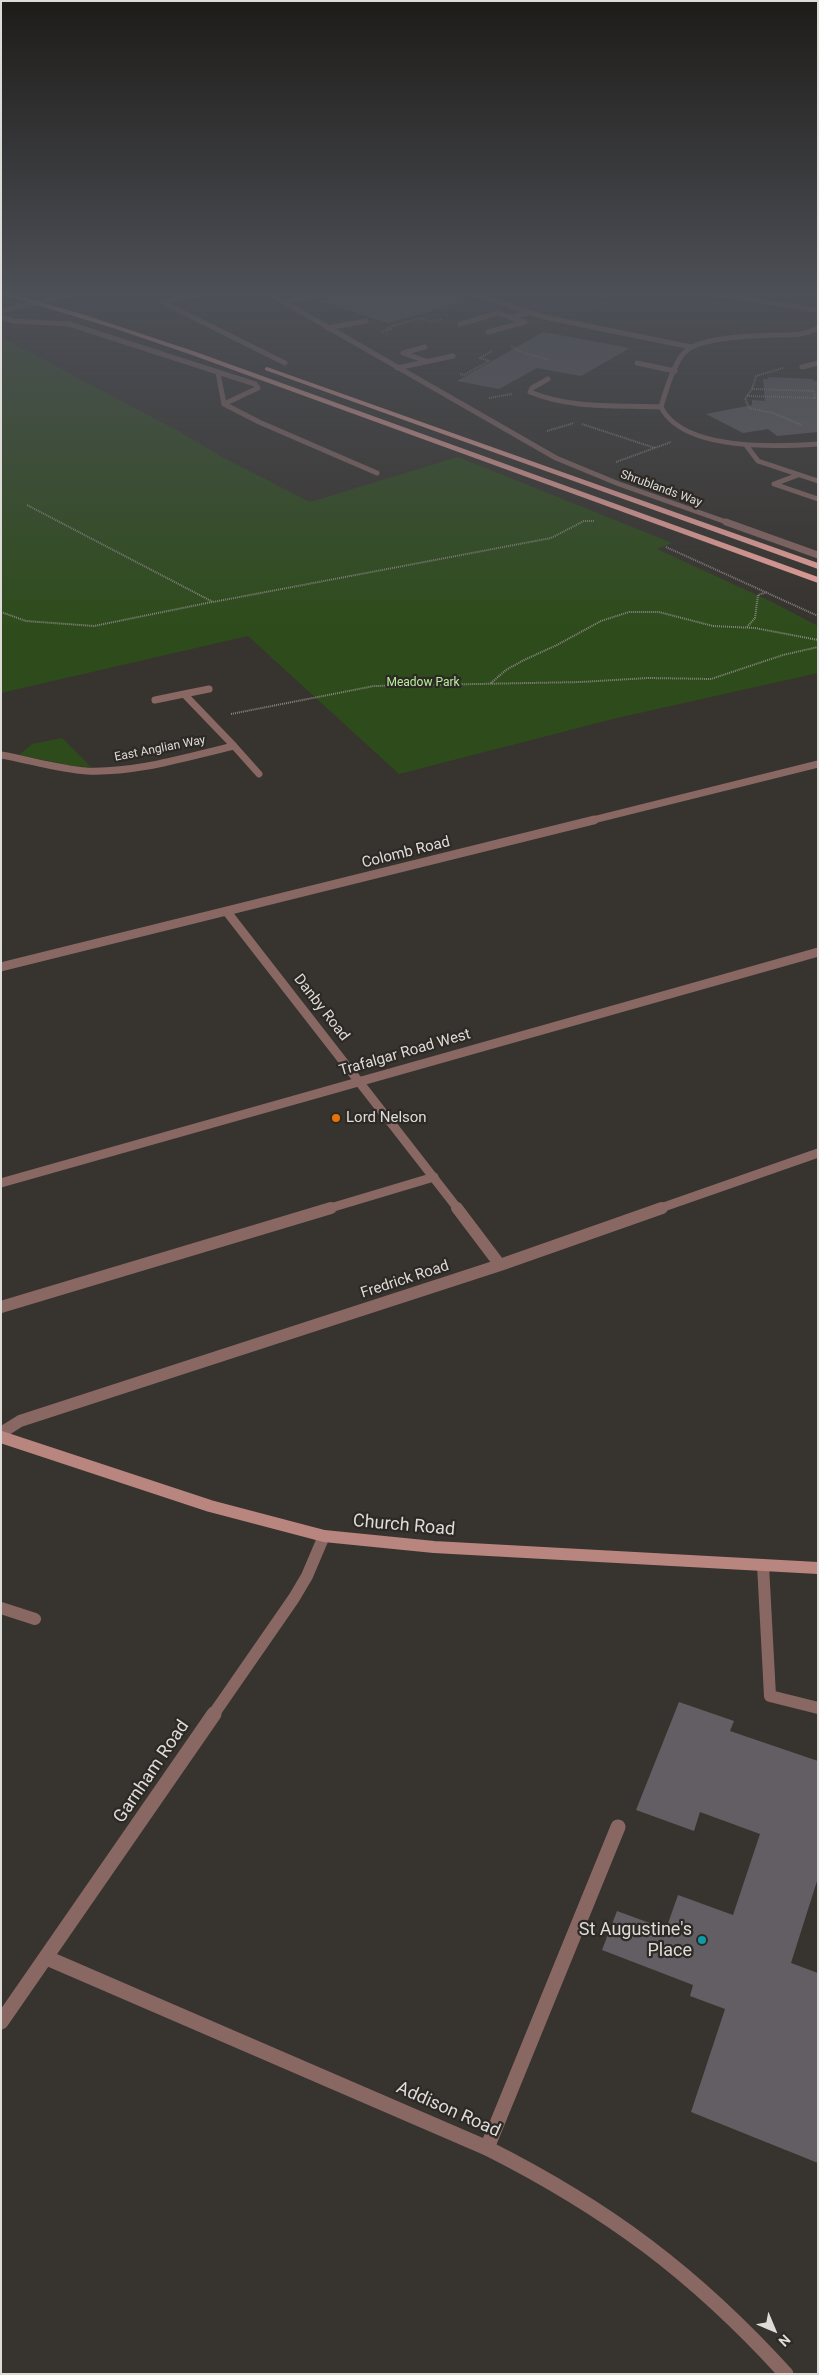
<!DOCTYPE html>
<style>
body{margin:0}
#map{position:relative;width:819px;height:2375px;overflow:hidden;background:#37332e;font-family:Roboto,sans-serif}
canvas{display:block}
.frame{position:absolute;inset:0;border:2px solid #dedcd9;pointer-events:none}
.north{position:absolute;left:749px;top:2305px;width:50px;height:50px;-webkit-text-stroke:4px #2d2925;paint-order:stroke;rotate:135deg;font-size:14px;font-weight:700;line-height:20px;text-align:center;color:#dedcd9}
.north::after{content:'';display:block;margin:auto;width:18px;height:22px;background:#dedcd9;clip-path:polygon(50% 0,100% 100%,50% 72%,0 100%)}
</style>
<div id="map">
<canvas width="819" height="2375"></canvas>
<div class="frame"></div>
<div class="north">N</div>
</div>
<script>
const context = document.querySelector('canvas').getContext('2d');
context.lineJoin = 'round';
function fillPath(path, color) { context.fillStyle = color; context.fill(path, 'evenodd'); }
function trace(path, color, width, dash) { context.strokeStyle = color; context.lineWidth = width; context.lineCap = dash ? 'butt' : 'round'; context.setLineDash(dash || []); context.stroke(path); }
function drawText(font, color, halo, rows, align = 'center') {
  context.font = font + ' Roboto,sans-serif'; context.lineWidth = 4.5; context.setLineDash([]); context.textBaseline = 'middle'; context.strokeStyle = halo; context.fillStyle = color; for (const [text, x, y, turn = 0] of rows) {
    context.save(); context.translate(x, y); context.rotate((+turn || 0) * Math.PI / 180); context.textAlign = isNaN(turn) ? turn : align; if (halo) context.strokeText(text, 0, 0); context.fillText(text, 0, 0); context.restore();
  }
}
fillPath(new Path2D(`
 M1,337L180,432L220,456L310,502L458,457L672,543L657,549L772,602L818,626V673L617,718L399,774L248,636L1,693Z
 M62,738L91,767L73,766L19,755L32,744Z`), '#2e4c1b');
fillPath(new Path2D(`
 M331,294H463L464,302L388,323L316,300L328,298Z
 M543,332L630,348L581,376L537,368L499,389L457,381Z
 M768,377L813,379L814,381H818V432L777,436L768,429L743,433L706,414L752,405V400L765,401L763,379H768Z
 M679,1702L734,1721L730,1731L818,1761V1878L791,1963L818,1973V2163L691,2112L725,2009L690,1996L693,1985L602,1950L617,1911L666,1929L678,1895L733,1915L760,1834L700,1812L694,1831L636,1810Z`), '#625e63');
trace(new Path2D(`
 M373,294L393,300L385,302L397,306L416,302
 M438,307L448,310
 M593,307L627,294
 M390,311L396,306
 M381,332L391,329L386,328L420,318L432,322L442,319
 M511,346L521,352L549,360
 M783,368L756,376L752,389L745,399L749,408L773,413L802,425
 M460,374L464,375L489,361L480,358L492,351
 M747,396L815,398L814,391L752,389
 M489,398L512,394
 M582,424L655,448
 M547,431L574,423
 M616,462L671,442
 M27,505L213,602L551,538L584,521H594
 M666,547L818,616
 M1,612L26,621L94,626L212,602
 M747,627L755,618L758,595L767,592
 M491,683L506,670L522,661L557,645L601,621L629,612H659L713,626L755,628L818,640
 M231,714L374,686L581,682L648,678L711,679L783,655L818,647`), '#898682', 2, [1, 1]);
trace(new Path2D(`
 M202,294L162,302L285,363
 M460,324L498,313L510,317L528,313
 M327,328L366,321
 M488,332L525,322L511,318
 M425,347L403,353L426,361
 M637,363L675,371
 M802,367L818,363
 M397,368L453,356`), '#896864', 5);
trace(new Path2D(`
 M327,1209L434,1177`), '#896864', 9);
trace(new Path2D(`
 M1,1307L331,1208
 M763,1565L770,1696L818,1708
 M1,1608L35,1619`), '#896864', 12);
trace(new Path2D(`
 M487,2148L618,1827`), '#896864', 15);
trace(new Path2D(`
 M474,294L544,317L691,347
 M713,294L818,310
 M282,302L327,294
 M1,317L14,321L69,324L255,384L258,388L224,404L218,373
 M818,328C804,336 789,335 773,335C753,336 701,337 686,351C675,360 665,393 661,407C683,451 776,447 818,444
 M548,379L532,388L530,392C571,409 617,405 661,407
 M224,404L259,422L377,473
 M746,445L758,461L818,481
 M798,475L774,484L818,499`), '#896864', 5);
trace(new Path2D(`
 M184,694L209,689
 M234,746L259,774
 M1,755C30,760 58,769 87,771C137,773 186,757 234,746L184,694L155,700
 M589,821L818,764`), '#896864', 7);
trace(new Path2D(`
 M227,912L458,1209
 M1,967L594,820
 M1,1183L818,952
 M658,1209L818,1153`), '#896864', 9);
trace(new Path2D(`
 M457,1208L500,1265
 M1,1433L20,1421L500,1265L662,1208
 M213,1715L294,1598L307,1576L324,1536`), '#896864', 12);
trace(new Path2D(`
 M47,1958L487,2148C608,2209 695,2274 786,2374
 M1,2022L214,1714`), '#896864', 15);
trace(new Path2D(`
 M270,294L556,458L619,484L729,523
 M1,311L73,294`), '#896864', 5);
trace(new Path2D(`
 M726,522L818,555`), '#896864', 7);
trace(new Path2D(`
 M1,1437L210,1506L324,1536L434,1547L818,1568`), '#b8857f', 12);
fillPath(new Path2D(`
 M1,294H11L82,314L196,352L818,577V583L192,355L116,329Z
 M267,367L818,563V569L265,370V368Z`), '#eea49d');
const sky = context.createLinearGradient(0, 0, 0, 627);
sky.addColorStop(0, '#1e1c19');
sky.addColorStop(0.47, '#4d5057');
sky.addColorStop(1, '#4d505700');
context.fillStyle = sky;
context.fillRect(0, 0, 819, 627);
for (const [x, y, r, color] of [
 [336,1118,5,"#e8710a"],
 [702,1940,5,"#0f9aa8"]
]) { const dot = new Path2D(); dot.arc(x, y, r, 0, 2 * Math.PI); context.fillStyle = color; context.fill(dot); trace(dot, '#2d2925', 2); }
drawText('12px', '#dedcd9', '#2d2925', [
 ["Shrublands Way",661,489,20],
 ["East Anglian Way",160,749,-11]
]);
drawText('12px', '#b7ee9a', '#2d2925', [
 ["Meadow Park",423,683]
]);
drawText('15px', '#dedcd9', '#2d2925', [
 ["Colomb Road",406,853,-14],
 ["Danby Road",321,1008,52],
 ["Trafalgar Road West",405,1053,-16],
 ["Fredrick Road",405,1280,-18]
]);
drawText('15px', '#dedcd9', '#2d2925', [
 ["Lord Nelson",346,1118]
], 'left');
drawText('18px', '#dedcd9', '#2d2925', [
 ["Church Road",404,1526,5],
 ["Garnham Road",152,1772,-56],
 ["Addison Road",448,2110,24]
]);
drawText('18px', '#dedcd9', '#2d2925', [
 ["St Augustine's",692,1930],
 ["Place",692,1951]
], 'right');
</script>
